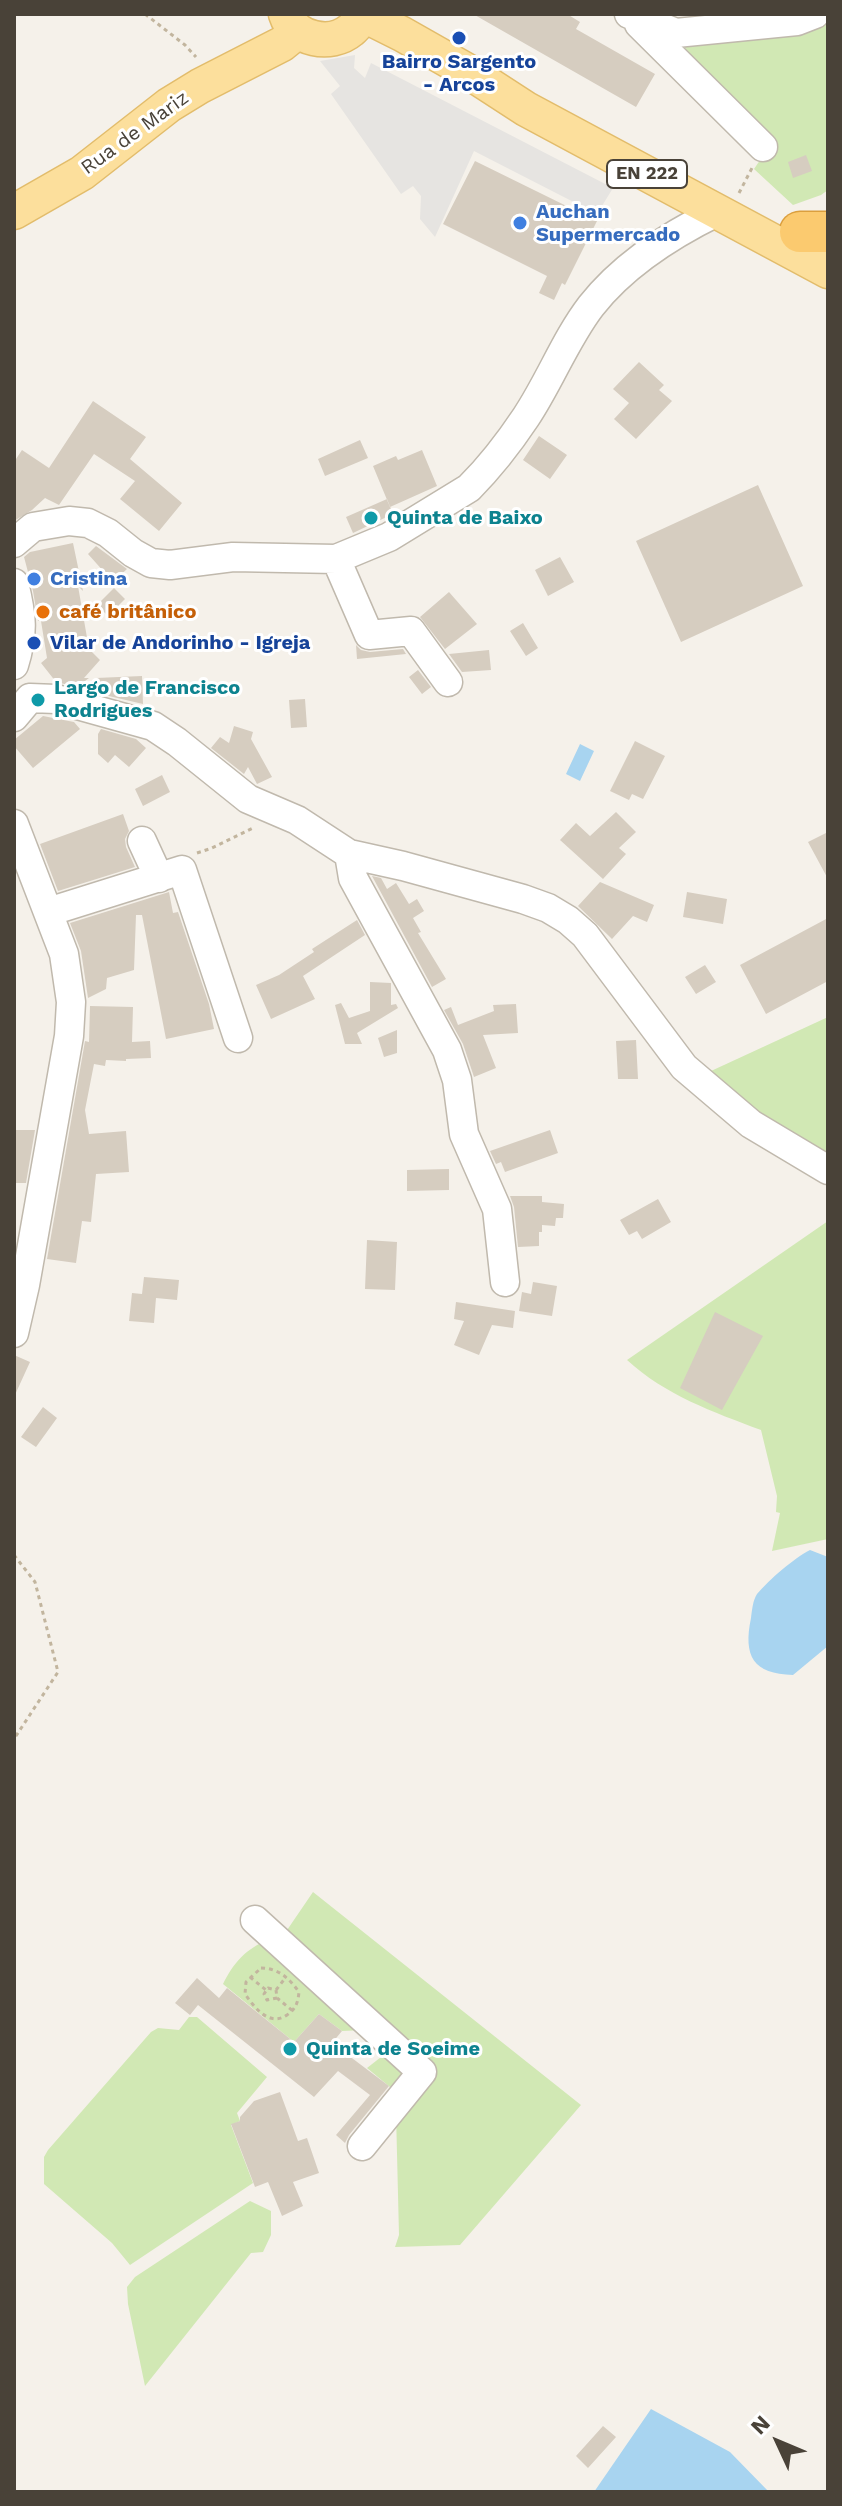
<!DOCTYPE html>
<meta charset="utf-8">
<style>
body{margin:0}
#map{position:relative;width:842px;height:2506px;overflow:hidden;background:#f5f1ea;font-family:"Work Sans",sans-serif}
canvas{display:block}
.frame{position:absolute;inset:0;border:16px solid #494238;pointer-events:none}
.north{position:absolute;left:738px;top:2402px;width:80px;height:80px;-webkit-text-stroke:6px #fff;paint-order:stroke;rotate:314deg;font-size:22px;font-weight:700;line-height:32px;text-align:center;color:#494238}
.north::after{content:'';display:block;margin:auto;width:28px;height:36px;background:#494238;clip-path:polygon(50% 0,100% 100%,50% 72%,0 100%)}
</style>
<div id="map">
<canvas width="842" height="2506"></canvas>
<div class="frame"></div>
<div class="north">N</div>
</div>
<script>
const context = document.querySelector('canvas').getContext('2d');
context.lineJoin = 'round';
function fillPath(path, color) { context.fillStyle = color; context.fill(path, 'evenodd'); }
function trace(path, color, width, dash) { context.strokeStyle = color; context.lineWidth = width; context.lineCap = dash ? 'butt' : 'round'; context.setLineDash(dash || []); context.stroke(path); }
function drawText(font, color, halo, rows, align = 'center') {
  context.font = font + ' "Work Sans",sans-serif'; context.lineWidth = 6; context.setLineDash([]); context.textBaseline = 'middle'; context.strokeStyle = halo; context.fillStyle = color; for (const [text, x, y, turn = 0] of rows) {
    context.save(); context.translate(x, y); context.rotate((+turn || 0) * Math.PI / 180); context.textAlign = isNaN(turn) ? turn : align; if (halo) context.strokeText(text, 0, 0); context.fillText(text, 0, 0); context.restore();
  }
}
fillPath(new Path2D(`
 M828,14V190L821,195L793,205L754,169L771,144L676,38Z
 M828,1017V1173L685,1083Z
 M828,1221V1539L772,1551L780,1513L776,1512L777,1496L761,1430C713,1412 665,1395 627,1360Z
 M313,1892L581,2105L460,2245L395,2247L399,2235L396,2113L431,2070L283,1936Z
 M269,1939L365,2030L342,2031L319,2014L294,2042L223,1984C234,1962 246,1949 269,1939Z
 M189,2017H197L267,2077L237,2113L240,2121L231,2125L253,2183L130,2265L112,2243L44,2184V2157L48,2150L151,2032L158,2028L179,2030Z
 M390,2050L413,2071L390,2087L367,2068Z
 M250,2201L271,2211V2235L263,2252L251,2253L145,2386L128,2304L127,2287L135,2277Z`), '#d1e8b4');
fillPath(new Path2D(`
 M355,55L354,68L365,78L371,63L613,188L597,214L474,151L435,237L420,219L421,196L413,186L401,194L331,94L340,86L320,61Z`), '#e6e4e1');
fillPath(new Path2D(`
 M580,744L594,751L580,781L566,774Z
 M810,1550L828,1557V1646L793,1675C753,1674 743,1656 751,1618C752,1610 753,1600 757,1594C770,1579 793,1559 810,1550Z
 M651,2409L730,2452L769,2492H594Z`), '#a8d4f0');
fillPath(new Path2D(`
 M473,14H567L580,22L576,29L655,74L636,107Z
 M806,155L812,171L793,178L788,162Z
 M475,161L597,221L565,285L562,283L554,300L539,293L547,276L443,224Z
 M639,362L664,385L659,390L672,401L636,439L614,419L629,403L613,389Z
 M93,401L146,437L130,459L182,503L159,531L120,499L135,481L94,454L59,505L45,498L32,510L14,521V462L22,450L49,468Z
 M539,436L567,455L550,479L523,460Z
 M360,440L368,458L325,476L318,459Z
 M422,450L437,486L390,507L373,466L396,456L398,460Z
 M758,485L803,586L681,642L636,541Z
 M387,499L393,514L353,533L346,517Z
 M73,543L83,591L78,586L89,649L100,660L84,678H89L77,687L56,682L41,663L47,658L41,621H38L33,591L24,557L30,552Z
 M96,546L127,569L113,582L88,554Z
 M560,557L574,582L548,596L535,570Z
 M114,588L125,599L108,616L97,605Z
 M449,592L477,624L445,649L420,617Z
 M523,623L538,648L526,656L510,631Z
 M356,645L361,650L370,652L403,649L406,654L357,659Z
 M489,650L491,670L462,672L449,654Z
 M418,670L431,687L422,694L409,677Z
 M142,676L143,704L96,693V678Z
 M305,699L307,727L291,728L289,700Z
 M43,716L74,722L80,729L33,768L14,746V740Z
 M234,726L253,732L251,739L272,777L257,784L248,767L244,774L211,748L220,737L229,743Z
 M101,729L136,739L146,748L129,767L115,755L108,763L98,754V734Z
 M635,741L665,756L643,799L632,794L629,800L610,791Z
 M162,775L170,792L143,806L135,789Z
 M616,812L636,832L619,848L626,854L603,879L560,840L576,823L590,836Z
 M123,814L129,831L125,839L126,847L135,867L58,891L40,844Z
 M828,832V879L808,842Z
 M372,876L381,878L387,889L396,883L409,904L417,899L424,911L413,918L421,932L418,933L446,979L432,987Z
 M600,882L654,905L647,922L633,916L612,939L578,906Z
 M169,892L173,913L178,912L209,1004L214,1029L166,1039L142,915H136L134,970L107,978L106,989L88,998L81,951L70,923Z
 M687,892L727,899L723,924L683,917Z
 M828,918V981L766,1014L740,965Z
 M357,920L365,935L303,976L315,999L271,1019L256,985L279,975L314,952L312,949Z
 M705,965L716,982L696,994L685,977Z
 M370,982L391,983V1005L396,1004L398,1008L357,1033L362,1044H345L335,1005L341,1003L349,1018L370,1011Z
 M516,1004L518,1033L483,1035L496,1068L474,1077L463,1044L444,1010L451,1007L458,1025L494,1011L493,1005Z
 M90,1006L133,1007L132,1042L150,1041L151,1058L126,1059V1061L106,1060L105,1066L94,1064L85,1110L89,1134L126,1131L129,1172L96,1174L91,1222L82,1221L76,1263L47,1259L85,1041L89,1042Z
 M397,1030V1053L384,1057L378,1038Z
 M636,1040L638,1079H618L616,1041Z
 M14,1130H35L26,1183H14Z
 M550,1130L558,1153L505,1172L501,1162L496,1164L490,1151Z
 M449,1169V1190L407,1191V1170Z
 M510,1196H542V1202L564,1204L563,1218H556L555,1226L542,1225V1232H539V1246L518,1247L514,1207Z
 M658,1199L671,1222L642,1239L637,1231L629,1235L620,1220Z
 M367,1240L397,1242L395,1290L365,1289Z
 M144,1277L179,1280L177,1300L156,1298L154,1323L129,1321L132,1293L142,1294Z
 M533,1282L557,1286L552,1316L519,1311L522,1292L531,1294Z
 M456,1302L515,1311L513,1328L492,1325L479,1355L454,1345L464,1321L454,1319Z
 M715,1312L763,1336L722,1410L680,1388Z
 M14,1355L30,1362L14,1397Z
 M43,1407L57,1418L36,1447L21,1437Z
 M197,1978L219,1998L227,1988L294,2042L319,2014L342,2031L332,2043L389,2086L349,2135L345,2143L336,2135L370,2095L338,2071L314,2097L198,2005L190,2015L175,2003Z
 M280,2092L298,2141L307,2138L319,2173L293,2182L303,2206L282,2216L268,2182L255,2187L231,2124L240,2121V2117L254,2101Z
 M603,2426L616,2437L588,2468L576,2456Z`), '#d6cdc0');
const minor = new Path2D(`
 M629,14L676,33L797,21L815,14
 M639,24L763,147
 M14,543L33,527L69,521L88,523L108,533L133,553L151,563L170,565L233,557L336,559L389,537L469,488C490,467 510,441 526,417C550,381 565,340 591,306C624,264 670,235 717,212
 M336,559L369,635L411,631L448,682
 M14,583C22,615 24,633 14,665
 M30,698L56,699L153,726L177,742L248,799L297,820L349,854L403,866L523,899L548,908L568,920L585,935L684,1067L751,1124L828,1170
 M14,717L30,698
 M14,824L64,954L71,1002L69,1036L25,1285L14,1333
 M142,841L159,878
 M349,854L353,878L447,1050L457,1080L464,1134L497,1209L505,1282
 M48,912L182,870L238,1038
 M255,1920L422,2072L362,2146`);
const major = new Path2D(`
 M286,14C294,40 331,47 351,30C356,26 360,20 364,15
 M362,14L402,34L469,72L526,109L828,271
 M14,212L82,173L169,105L200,86L282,44L298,31`);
const highway = new Path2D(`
 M800,232H828`);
trace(minor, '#c0b9ad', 31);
trace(major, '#e2bc6b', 37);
trace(highway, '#db9f3e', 43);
trace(new Path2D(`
 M145,14L185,45L196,57
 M739,193L752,168
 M197,853L212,848L255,827
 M14,1555L35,1582L58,1672L14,1739
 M261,1968C278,1968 289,1978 299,1992C298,2002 296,2009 287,2015C269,2027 255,2008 245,1994L246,1982Z
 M250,1977L266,1990
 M276,1990L286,1977
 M277,1998L267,2000L264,1994L268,1988L276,1990L277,1998L293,2011`), '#c2b59e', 3, [4, 4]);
trace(minor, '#fff', 28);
trace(major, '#fcdf9c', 34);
trace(highway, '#fbca6f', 40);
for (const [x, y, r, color] of [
 [459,38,8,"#1a4fb4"],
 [520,223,8,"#3f7fe0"],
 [371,518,8,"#0f9aa8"],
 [34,579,8,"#3f7fe0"],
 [43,612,8,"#e8710a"],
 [34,643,8,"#1a4fb4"],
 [38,700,8,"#0f9aa8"],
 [290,2049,8,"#0f9aa8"]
]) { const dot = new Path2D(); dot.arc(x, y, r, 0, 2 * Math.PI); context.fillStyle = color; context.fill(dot); trace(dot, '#fff', 3); }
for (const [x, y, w] of [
 [647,174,80]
]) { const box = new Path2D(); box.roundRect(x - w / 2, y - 14, w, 28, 6); context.fillStyle = '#fff'; context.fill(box); trace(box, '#494238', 2); }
drawText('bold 18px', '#494238', null, [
 ["EN 222",647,174]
]);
drawText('bold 20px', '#164399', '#fff', [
 ["Bairro Sargento",459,62],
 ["- Arcos",459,85],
 ["Vilar de Andorinho - Igreja",50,643,"left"]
]);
drawText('20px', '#494238', '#fff', [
 ["Rua de Mariz",135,133,-36]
]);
drawText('bold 20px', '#366cbe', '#fff', [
 ["Auchan",536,212],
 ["Supermercado",536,235],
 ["Cristina",50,579]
], 'left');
drawText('bold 20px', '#0d838f', '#fff', [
 ["Quinta de Baixo",387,518],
 ["Largo de Francisco",54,688],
 ["Rodrigues",54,711],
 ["Quinta de Soeime",306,2049]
], 'left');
drawText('bold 20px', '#c56008', '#fff', [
 ["café britânico",59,612]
], 'left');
</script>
